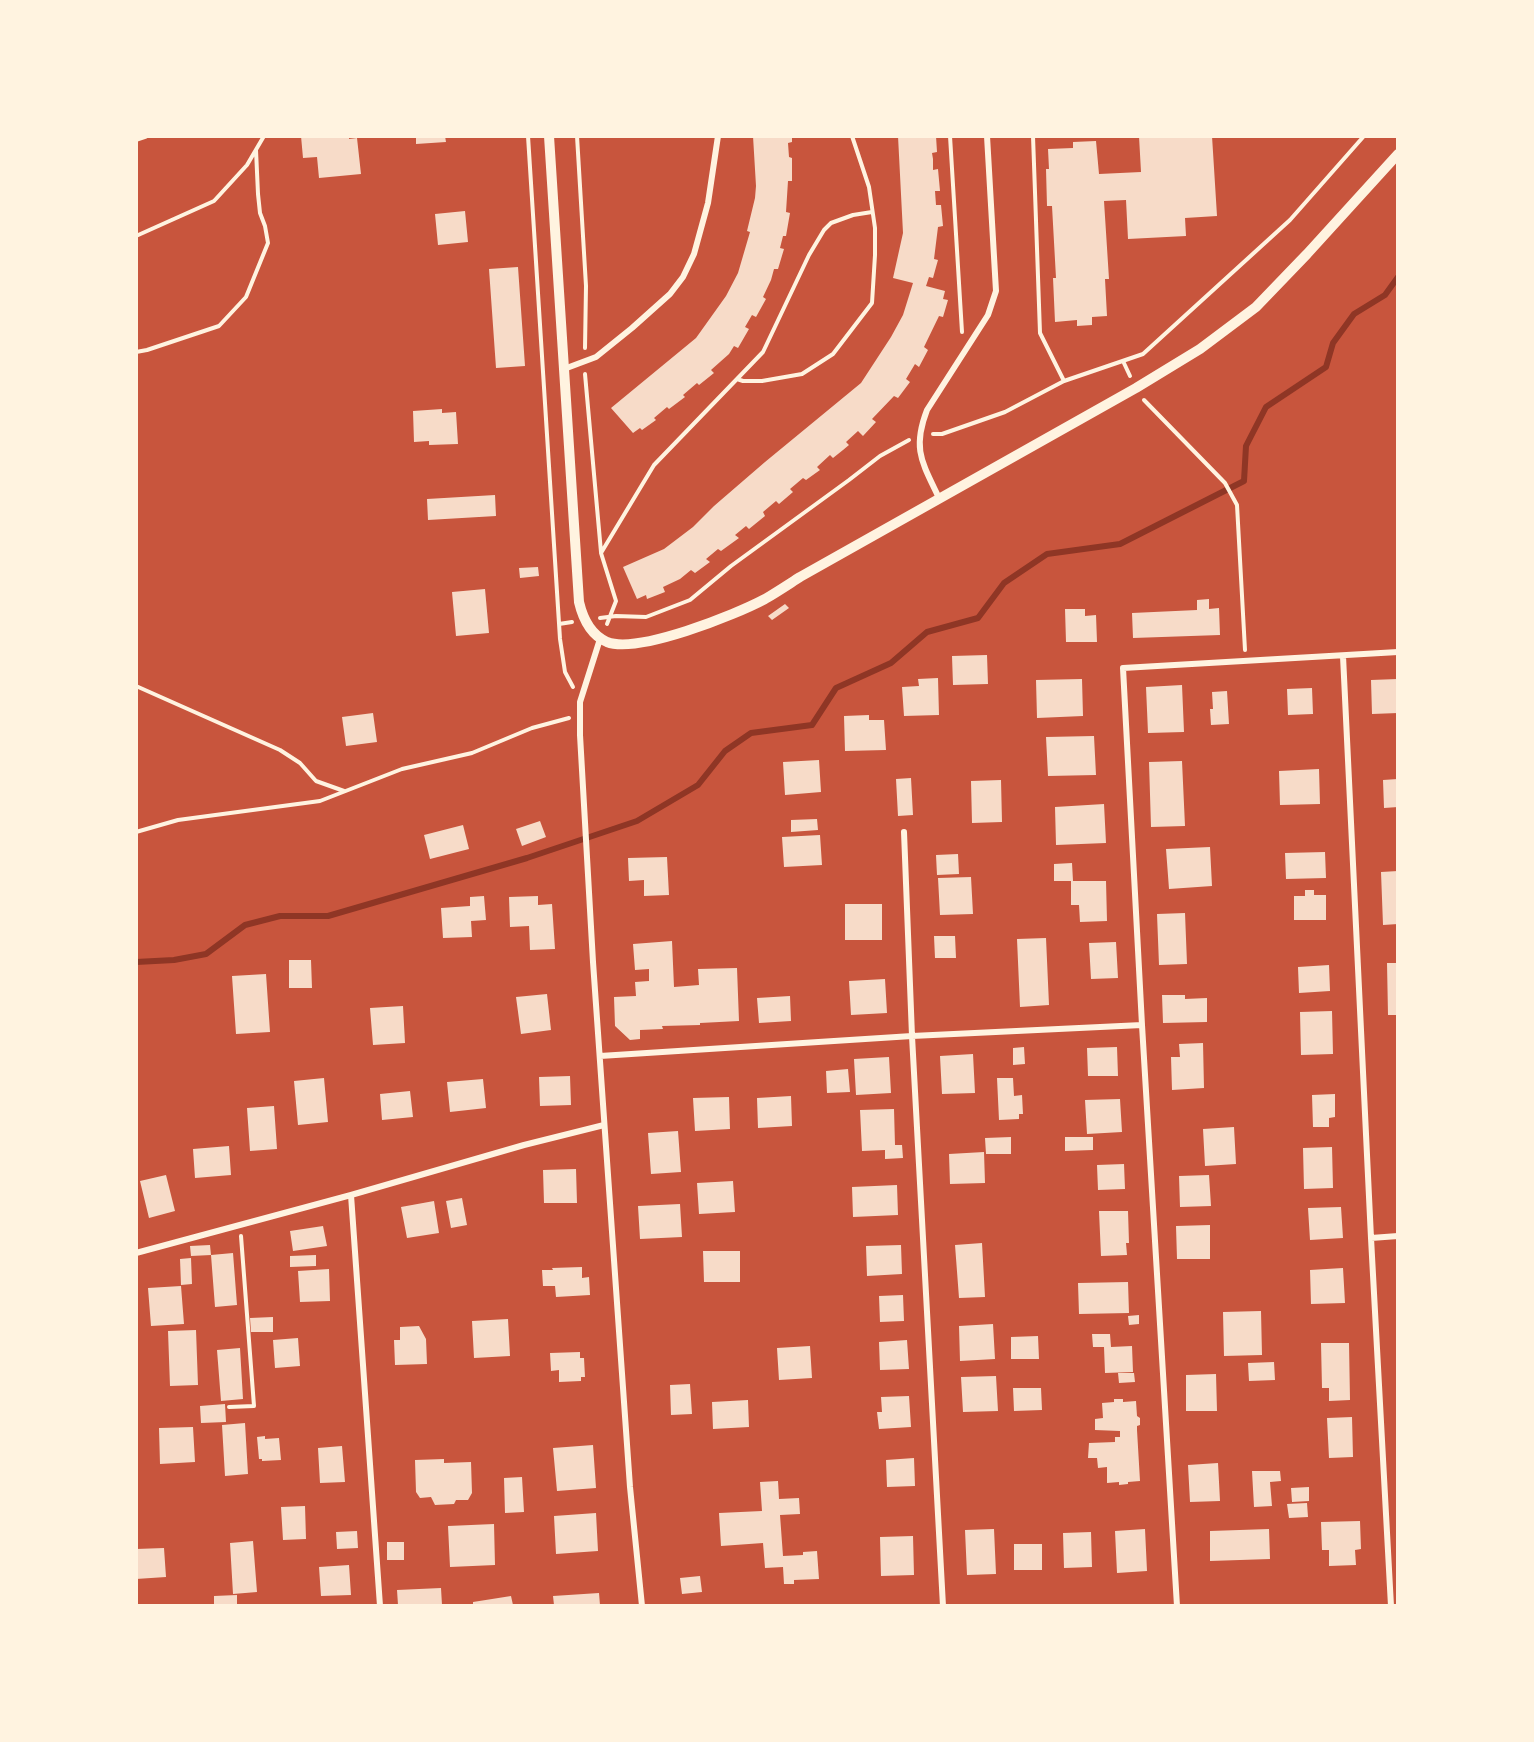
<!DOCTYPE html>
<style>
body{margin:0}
#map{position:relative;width:1534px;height:1742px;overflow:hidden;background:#c8553d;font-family:"Archivo Narrow",sans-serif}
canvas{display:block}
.frame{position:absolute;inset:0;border:138px solid #fff3e0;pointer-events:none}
</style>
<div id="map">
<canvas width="1534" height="1742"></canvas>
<div class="frame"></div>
</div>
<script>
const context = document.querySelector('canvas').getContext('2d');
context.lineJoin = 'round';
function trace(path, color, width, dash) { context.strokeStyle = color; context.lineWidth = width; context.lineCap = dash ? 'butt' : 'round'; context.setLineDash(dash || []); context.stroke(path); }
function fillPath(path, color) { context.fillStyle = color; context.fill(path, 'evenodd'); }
trace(new Path2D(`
 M136,962L174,960L206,954L245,925L280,916H328L527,858L637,821L698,785L725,751L751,733L812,725L836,688L891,663L927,632L978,618L1004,583L1047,554L1120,544L1244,481L1246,446L1266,407L1326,367L1333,343L1354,314L1385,295L1398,277`), '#8f3625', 6);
fillPath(new Path2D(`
 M301,136H349V139L357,138L361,174L319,178L317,157L303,158Z
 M416,136H445L446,142L416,144Z
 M753,136H792V142L788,143L789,157L792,158V181H788L786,212L790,213L786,236H783L780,248L784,249L778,269H774L771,280L763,297L766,299L756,317L752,315L745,327L749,329L738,348L734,346L729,354L711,370L714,373L699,385L697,383L683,395L685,397L669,409L667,407L654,418L656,420L642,430L640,428L633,433L611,408L696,338L726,296L738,273L750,232L747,231L755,198L756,186Z
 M898,136H936L937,152L932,153L933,159V170L938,169L940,191H935L936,205H941L943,226L938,227L934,259L938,260L936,267L933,278L929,277L926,286L945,291L943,299L948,300L943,317L939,316L924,347L928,350L919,367L915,364L906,379L910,382L898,398L894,396L872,419L876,422L863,436L858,431L846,442L849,445L843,450L833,458L830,455L817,467L820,470L806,480L803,478L790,489L793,492L779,504L776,501L763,512L765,516L749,529L746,526L735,535L739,538L721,551L718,549L706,559L710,562L695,573L691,570L680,579L663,587L665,592L647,599L646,595L637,599L623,567L664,549L693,527L714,506L765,462L861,383L891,337L903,315L913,283L893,278L903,233Z
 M1139,136H1212L1217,216L1185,218L1186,236L1128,239L1126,200L1104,201L1109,279H1105L1107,316L1092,317V325L1077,326V320L1055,322L1053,278H1056L1052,206H1047L1046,169H1049L1048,149L1073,148V142L1096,141L1099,174L1141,172Z
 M465,211L468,242L438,245L435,214Z
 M518,267L525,366L496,368L489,269Z
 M442,409V413L456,412L458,444L429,445V441L414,442L413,411Z
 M495,495L496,516L428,520L427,499Z
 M538,567L539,576L520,578L519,568Z
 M485,589L489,633L456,636L452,592Z
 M1209,599V609L1219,608L1220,635L1133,638L1132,613L1197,610V600Z
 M785,604L789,608L772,620L768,616Z
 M1065,609H1085V616L1096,615L1097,642H1066Z
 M987,655L988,684L953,685L952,656Z
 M938,678L939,715L904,716L902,687L919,686L918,679Z
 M1082,679L1083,716L1037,718L1036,680Z
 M1398,679V713L1372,714L1371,680Z
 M1182,685L1184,732L1148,733L1146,687Z
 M1312,688L1313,714L1288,715L1287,689Z
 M1227,691L1229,724L1211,725L1210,709H1213L1212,692Z
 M373,713L377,742L346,746L342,717Z
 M869,715V720H884L886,750L845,751L844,716Z
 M1094,736L1096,775L1048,776L1046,737Z
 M819,760L821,792L785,795L783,762Z
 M1182,761L1185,826L1151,827L1149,762Z
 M1319,769L1320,804L1280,805L1279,771Z
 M911,778L913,815L898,816L896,779Z
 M1398,779V807L1384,808L1383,780Z
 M1001,780L1002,822L972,823L971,781Z
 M1104,804L1106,843L1056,845L1055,807Z
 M817,819L818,830L791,832V820Z
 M540,821L546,837L522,846L516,829Z
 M463,825L469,849L430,859L424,835Z
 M820,835L822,865L784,867L782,837Z
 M1210,847L1212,886L1169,889L1166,849Z
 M1325,852L1326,878L1286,879L1285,853Z
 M958,854L959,874L937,875L936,855Z
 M667,857L669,895L644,896V880L629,881L628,858Z
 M1072,863L1073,881H1054V864Z
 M1398,871V924L1383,925L1381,872Z
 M971,877L973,914L940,915L938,878Z
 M1071,881H1106L1107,921L1080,922L1079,905H1071Z
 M1305,890H1314V895H1326V920H1294V896H1305Z
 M484,896L486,920L471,921L472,937L443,938L441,908L470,906V897Z
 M538,896V905L552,904L555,949L530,950L529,926L510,927L509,897Z
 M845,904H882V940H845Z
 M1185,913L1187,964L1159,965L1157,914Z
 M934,936H955L956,958H935Z
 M1046,938L1049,1005L1020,1007L1017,939Z
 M672,941L674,987L699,985L698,969L737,968L739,1021L700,1023V1025L662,1026L663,1029L640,1030V1039L630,1040L615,1026L614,997L636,996L635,982L649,981V969L635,970L633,944Z
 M1116,942L1118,978L1091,979L1089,943Z
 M289,960H311L312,988H289Z
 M1387,963H1398V1015H1388Z
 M1329,965L1330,991L1299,993L1298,967Z
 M266,974L270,1032L236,1034L232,976Z
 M885,979L887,1013L851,1015L849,981Z
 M547,994L551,1030L521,1034L516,997Z
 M1162,995H1185V999L1207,998V1022L1163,1023Z
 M790,996L791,1021L759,1023L757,998Z
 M403,1006L405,1043L373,1045L370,1008Z
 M1332,1011L1333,1054L1301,1055L1300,1012Z
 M1203,1043L1204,1088L1172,1090L1171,1057H1180L1179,1044Z
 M1024,1047L1025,1064L1013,1065V1048Z
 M1117,1047L1118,1076H1088L1087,1048Z
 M973,1054L975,1093L942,1094L940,1056Z
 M889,1057L891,1093L856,1095L854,1059Z
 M848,1069L850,1092L827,1093L826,1071Z
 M570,1076L571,1105L540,1106L539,1077Z
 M324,1078L328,1122L298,1125L294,1081Z
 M997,1078H1013L1014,1096L1022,1095L1023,1114H1019V1119L999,1120Z
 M483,1079L486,1108L450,1112L447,1082Z
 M410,1091L413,1117L382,1120L380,1094Z
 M1335,1094V1117L1329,1118V1127H1313L1312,1095Z
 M791,1096L792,1126L758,1128L757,1098Z
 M729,1097L730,1129L695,1131L693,1098Z
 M1120,1099L1122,1132L1087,1134L1085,1100Z
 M274,1106L277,1149L250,1151L247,1108Z
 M894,1109L895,1145H902L903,1158L885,1159V1150L862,1151L860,1110Z
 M1234,1127L1236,1164L1205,1166L1203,1129Z
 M678,1131L681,1172L651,1174L648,1133Z
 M1011,1137V1154H986L985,1138Z
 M1065,1137H1093V1150L1065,1151Z
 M229,1146L231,1175L195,1178L193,1149Z
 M1332,1147L1333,1188L1304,1189L1303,1148Z
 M984,1152L985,1183L950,1184L949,1154Z
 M1124,1164L1125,1189L1098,1190L1097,1165Z
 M576,1169L577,1203H544L543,1170Z
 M166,1175L175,1211L149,1218L140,1181Z
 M1209,1175L1211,1206L1180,1207L1179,1176Z
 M733,1181L735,1212L699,1214L697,1183Z
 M897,1185L898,1215L853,1217L852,1187Z
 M462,1198L467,1225L451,1228L446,1201Z
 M434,1201L439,1233L407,1238L401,1207Z
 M680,1204L682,1237L640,1239L638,1206Z
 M1341,1207L1343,1238L1310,1240L1308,1208Z
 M1099,1211H1128L1129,1243H1126L1127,1255L1101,1256Z
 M1210,1225V1259H1177L1176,1226Z
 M323,1226L327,1246L293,1251L290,1231Z
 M982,1243L985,1297L959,1298L955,1245Z
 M210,1245L211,1255L191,1256L190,1246Z
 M901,1245L902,1274L867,1276L866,1246Z
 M703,1251H740V1282H704Z
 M233,1253L237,1305L215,1307L211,1255Z
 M316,1255V1266L290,1267V1256Z
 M191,1258L192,1284L181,1285L180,1259Z
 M582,1267V1278L589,1277L590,1295L556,1297L555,1286H543L542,1270H553L552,1268Z
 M1343,1268L1345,1303L1311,1304L1310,1270Z
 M329,1269L330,1301L300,1302L298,1271Z
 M1128,1282L1129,1313L1079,1314L1078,1283Z
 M181,1286L184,1324L151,1326L148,1288Z
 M903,1295L904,1321L880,1322L879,1296Z
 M1261,1311L1262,1355L1224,1356L1223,1312Z
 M1139,1315V1324L1129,1325L1128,1316Z
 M273,1317V1332H251L250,1318Z
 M508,1319L510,1356L474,1358L472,1321Z
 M993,1324L995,1359L960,1361L959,1326Z
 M419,1326L426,1339L427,1364L395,1365L394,1340H400V1327Z
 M196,1330L198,1385L170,1386L168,1331Z
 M1092,1334H1110L1111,1347L1132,1346L1133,1372L1105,1373L1104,1347H1093Z
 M1038,1336L1039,1359H1011V1337Z
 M298,1338L300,1366L275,1368L273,1340Z
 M907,1340L909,1369L880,1370L879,1342Z
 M1321,1343H1349L1350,1400L1329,1401V1388H1322Z
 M810,1346L812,1378L779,1380L777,1348Z
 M240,1348L243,1399L221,1401L217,1350Z
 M580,1352V1358H584L585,1377H581V1381L559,1382V1370L551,1371L550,1353Z
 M1274,1362L1275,1380L1249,1381L1248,1363Z
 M1118,1373H1134L1135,1382L1119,1383Z
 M1216,1374L1217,1411H1186V1375Z
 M996,1376L998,1411L963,1412L961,1377Z
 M690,1384L692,1414L671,1415L670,1385Z
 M1013,1388H1041L1042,1410L1014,1411Z
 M909,1396L911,1427L879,1429L877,1412H882L881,1397Z
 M1114,1399H1123V1402L1136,1401L1137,1416L1140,1418V1425L1137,1426V1430L1140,1481L1128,1482V1484L1119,1485V1482L1107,1483V1467L1098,1468L1097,1458H1088L1089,1443L1115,1442V1437H1120V1431L1095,1430V1419L1103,1418L1102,1403L1114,1402Z
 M748,1400L749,1427L713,1429L712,1402Z
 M225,1404L226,1422L201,1423L200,1406Z
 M1352,1417L1353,1457L1329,1458L1327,1418Z
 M245,1423L248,1474L225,1476L222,1425Z
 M193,1427L195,1462L160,1464L159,1428Z
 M265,1436V1439L279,1438L281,1460L262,1461V1459H259L257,1437Z
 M593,1445L596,1488L557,1491L553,1448Z
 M342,1446L345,1482L320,1483L318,1448Z
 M914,1458L915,1486L887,1487L886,1460Z
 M444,1459V1463L471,1462L472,1493L468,1500H456L454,1504L435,1505L431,1497L420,1498L416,1492L415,1460Z
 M1218,1463L1220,1501L1190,1502L1188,1465Z
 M1252,1471H1280L1281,1481L1270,1482L1272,1506L1254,1507Z
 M522,1477L524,1512L505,1513L504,1478Z
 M778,1481L779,1499L799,1498L800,1514L780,1515L783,1556L803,1555V1552L817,1551L819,1579L794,1580V1584H784L783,1567L765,1568L763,1543L721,1546L719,1513L762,1511L760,1482Z
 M1309,1487V1501L1292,1502L1291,1488Z
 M1307,1503L1308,1517L1289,1518L1287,1504Z
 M305,1506L306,1539L283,1540L281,1507Z
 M596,1513L598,1551L556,1554L554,1516Z
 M1360,1521L1361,1549L1355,1550L1356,1565L1329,1566V1550H1322L1321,1522Z
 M494,1524L495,1565L450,1567L448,1526Z
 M994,1529L996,1574L967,1575L965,1530Z
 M1145,1529L1147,1571L1117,1573L1115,1531Z
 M1269,1529L1270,1559L1210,1561V1531Z
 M357,1531L358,1548L337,1549L336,1532Z
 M1091,1532L1092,1567L1064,1568L1063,1533Z
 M913,1536L914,1575L881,1576L880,1537Z
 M253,1541L257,1592L233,1594L230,1543Z
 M387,1542H404V1560H387Z
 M1014,1544H1042V1570H1014Z
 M164,1548L166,1577L136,1579V1549Z
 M349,1565L351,1595L321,1596L319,1567Z
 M700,1576L702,1592L682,1594L680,1578Z
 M441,1588L442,1605H398L397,1590Z
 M599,1593L600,1605H554L553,1596Z
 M237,1595V1605H214V1596Z
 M511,1596L513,1605H473V1602Z`), '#f7dbc8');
trace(new Path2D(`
 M528,136L560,639L565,672L573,687
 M577,136L586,286L585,348
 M950,136L962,332
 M1033,136L1040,333L1064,381
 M136,236L214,201L247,165L264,136
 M136,352L147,350L219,326L246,297L268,243L265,226L260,213L258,194L256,150
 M1123,361L1130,376
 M585,374L601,552
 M737,379L743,381H762L802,374L833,354L872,303L875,255V228L869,187L852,136
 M1144,400L1225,483L1237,505L1245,650
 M933,434H942L1005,412L1064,381L1143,354L1290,220L1364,136
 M600,618L616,616L646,617L690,600L731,566L849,480L880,456L909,440
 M559,624L572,622
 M607,624L616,601L601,553L654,465L763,352L809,255L824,230L831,223L853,215L872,212
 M136,686L280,750L300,763L316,781L344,791
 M136,832L178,820L320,801L402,769L472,753L532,728L569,718
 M229,1407L254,1406L241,1236`), '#fff3e0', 4);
trace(new Path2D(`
 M136,139L145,136
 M564,369L596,357L632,328L670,294L683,277L694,254L708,203L718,136
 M939,498C922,462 912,449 927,410L988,315L996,291L987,136
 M600,639L580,702V735L593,962L630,1487L642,1606
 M1343,656L1371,1238L1391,1606
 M904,832L912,1036L943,1606
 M600,1056L912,1036L1142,1025
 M351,1195L380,1606
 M1371,1238L1398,1236
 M136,1253L351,1195L524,1145L604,1125
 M1177,1606L1142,1025L1123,668L1398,652`), '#fff3e0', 6);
trace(new Path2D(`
 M549,136L579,602C583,619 591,635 607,642C638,654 735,615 765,599C777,592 789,584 800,577L1136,388L1200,349L1256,307L1307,254L1398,154`), '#fff3e0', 10);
</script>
